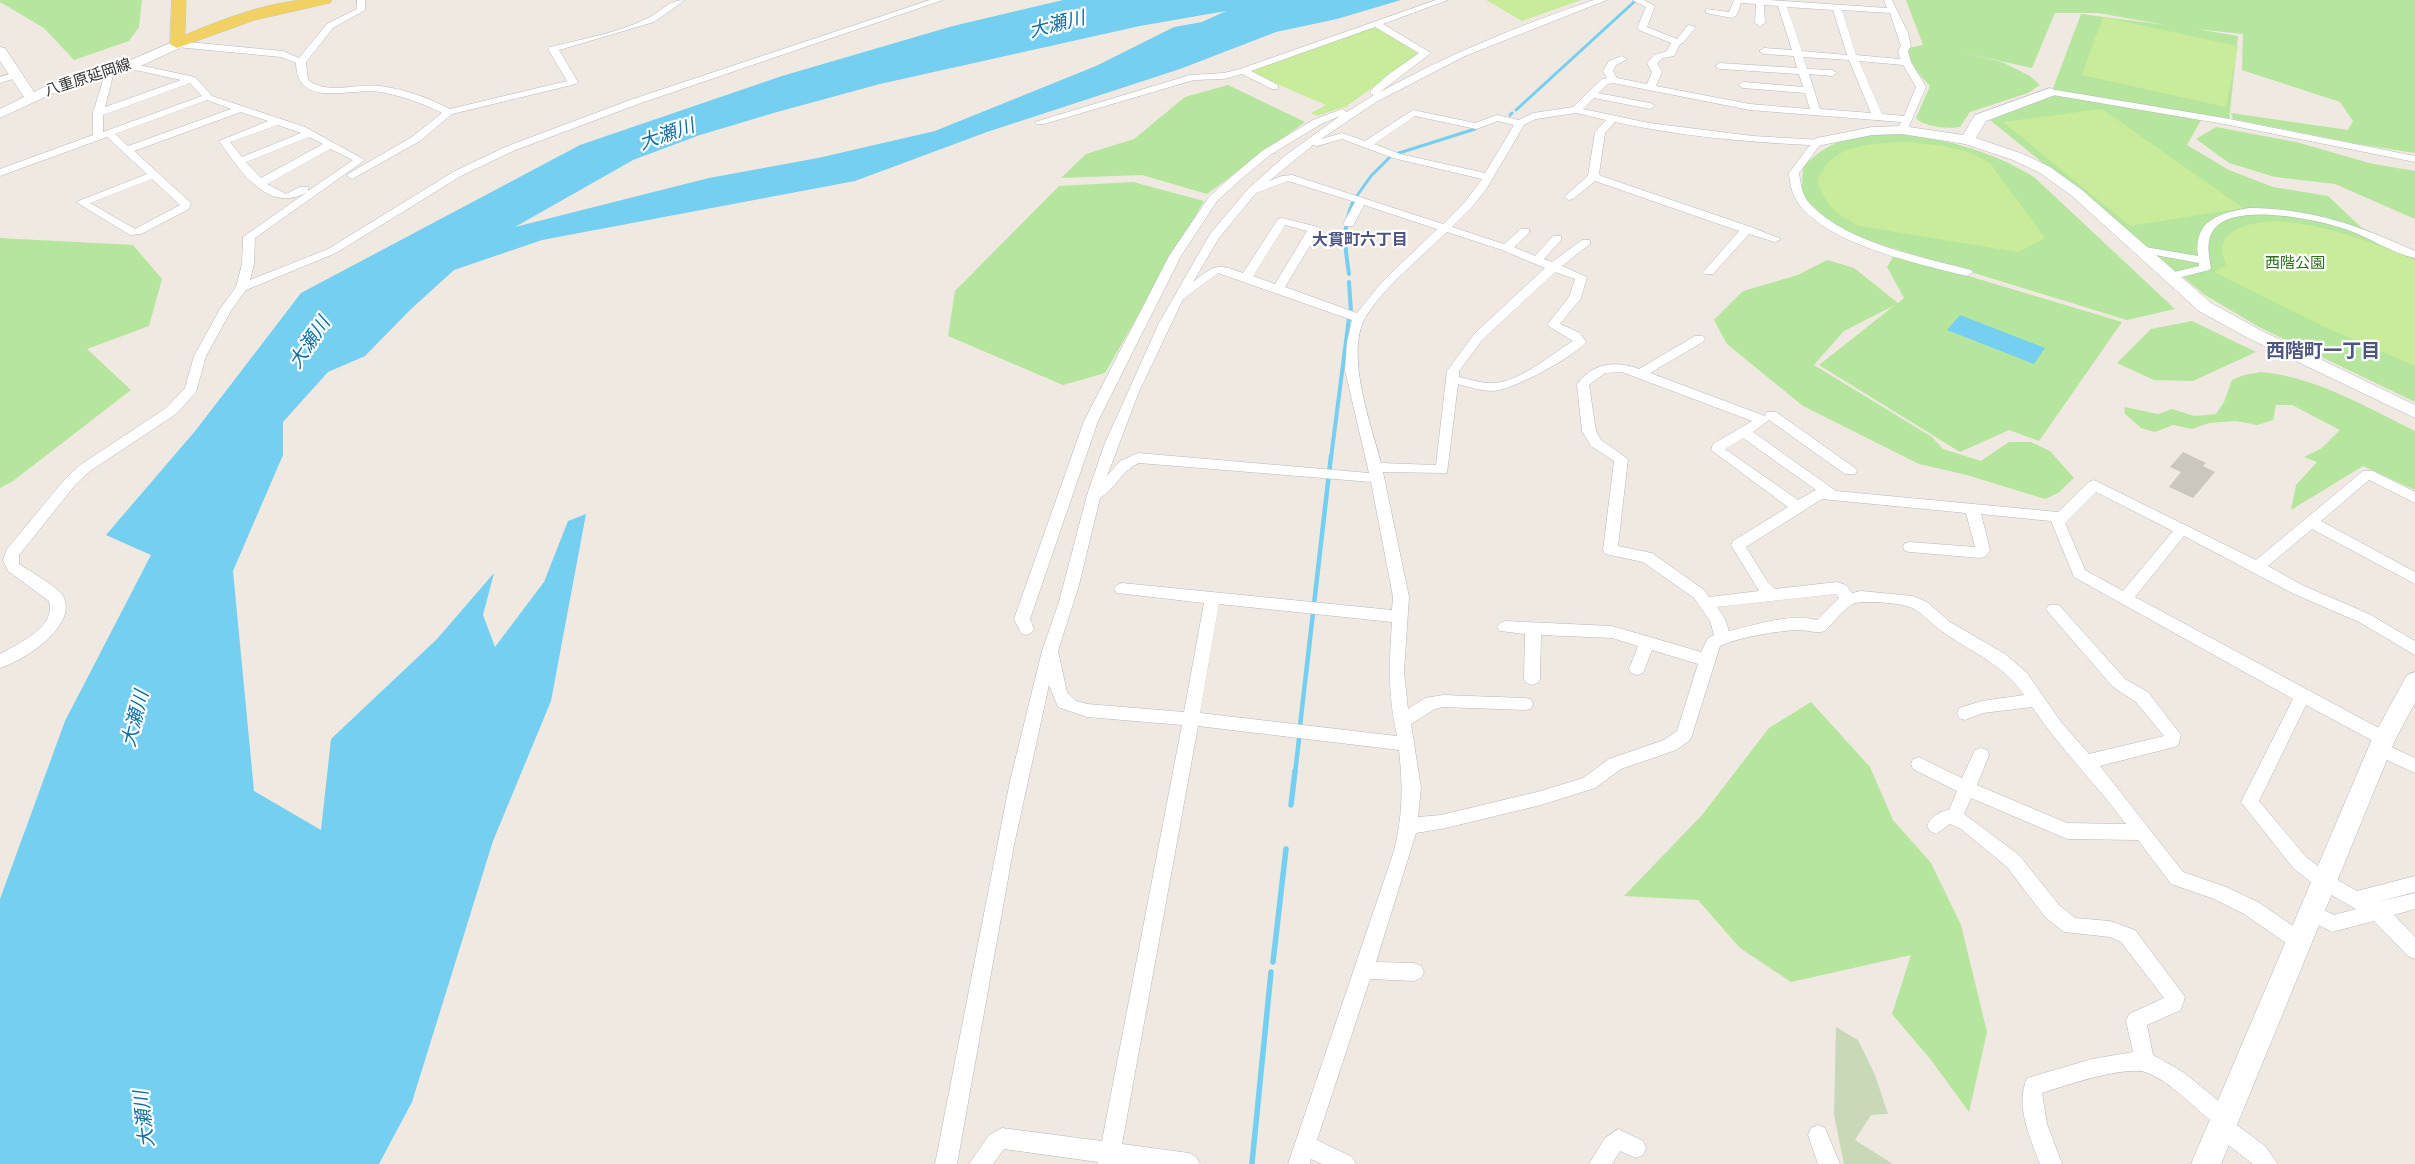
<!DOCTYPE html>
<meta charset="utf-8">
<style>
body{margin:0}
canvas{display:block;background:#efe9e1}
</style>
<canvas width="2415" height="1164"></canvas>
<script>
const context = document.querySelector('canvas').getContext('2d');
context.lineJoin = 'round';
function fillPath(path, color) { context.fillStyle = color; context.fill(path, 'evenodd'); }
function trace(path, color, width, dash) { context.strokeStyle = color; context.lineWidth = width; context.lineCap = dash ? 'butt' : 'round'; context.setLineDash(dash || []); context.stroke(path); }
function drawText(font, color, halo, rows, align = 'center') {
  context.font = font + ' "Noto Sans","Noto Sans JP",sans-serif'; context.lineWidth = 4.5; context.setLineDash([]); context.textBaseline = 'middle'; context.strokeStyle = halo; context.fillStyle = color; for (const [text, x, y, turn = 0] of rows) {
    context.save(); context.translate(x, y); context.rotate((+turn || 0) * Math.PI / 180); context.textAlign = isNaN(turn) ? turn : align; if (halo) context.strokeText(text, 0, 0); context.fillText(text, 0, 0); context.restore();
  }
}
fillPath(new Path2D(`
 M0,0H142L139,27L129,41L74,60L44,28L0,2Z
 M1906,0H2415V153L2358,144L2233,119L2231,113L2348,130L2353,121L2340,102L2242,70L2243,34L2196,29L2238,36L2229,120L2052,91L2081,14L2166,25L2098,13H2055L2032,68L1960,52L2002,62L2030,76L2040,85L2028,93L1970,112L1960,127C1948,129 1924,127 1916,118L1930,86C1921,76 1907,63 1908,48L1923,45Z
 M1228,85L1305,122L1207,194L1142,175L1061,178L1086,154L1134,139L1185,97Z
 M2054,95L2201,120L2187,145L2229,170L2273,187L2328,196L2362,228L2415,253V402L2259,327L2205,295L1990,120Z
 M2216,127L2296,142L2373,164L2415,171V219L2335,184L2275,177L2229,163L2196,139Z
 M1887,133C1942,138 1986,148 2034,177L2175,309L2127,320L1857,237C1844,229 1813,211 1805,199C1800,190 1803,176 1803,166C1832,140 1848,136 1887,133Z
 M1133,182L1204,201L1105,373L1063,385L948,336L955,291L1059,186Z
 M0,238L133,245L162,279L149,326L87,349L131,390L13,481L0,488Z
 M1895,254L2122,322L2039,441L2009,430L1960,452L1819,365L1895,305L1844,331L1814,365L1932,437L1943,449L1981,461L2009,442H2031L2050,451L2074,478L2058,493L2045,499L1967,475L1919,464L1803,406L1727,344L1714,320L1743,291L1798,275L1827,260L1854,268L1898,303L1904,298L1887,267Z
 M2192,321L2256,352L2193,381L2154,380L2117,363L2151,329Z
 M2261,372C2316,377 2366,407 2415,431V490L2363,466L2291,510L2296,485L2317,462L2304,457L2322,448L2340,430L2292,405H2276L2273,420L2257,425L2236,421L2209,423L2192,429L2173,425L2155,432L2141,428L2125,414L2124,407L2158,414L2172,409L2194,416L2216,414L2224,402L2232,380L2244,375Z
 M1811,702L1870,767L1893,820L1931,863L1961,925L1987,1032L1969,1112L1931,1060L1892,1014L1911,955L1791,982L1740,948L1698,900L1624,896L1702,815L1769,728Z`), '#b6e59e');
fillPath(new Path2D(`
 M1836,1027L1858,1040L1875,1075L1888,1114L1871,1115L1855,1140L1893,1164H1844L1834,1115Z`), '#c8d9b8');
fillPath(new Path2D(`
 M1486,0H1581L1522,21Z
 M2103,17L2238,46L2226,107L2082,75Z
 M1375,27L1419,54L1347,106L1317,116L1311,113L1326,105L1277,84L1250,70Z
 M2102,109L2243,208L2130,226L2003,122Z
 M1910,142L1943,146L1971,153L1990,163L2045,238L2018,252L1859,226C1835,213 1827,207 1817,181C1820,176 1823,169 1827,164C1846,142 1884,143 1910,142Z
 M2277,221C2328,225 2368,241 2415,260V366L2329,329L2214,272L2226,265C2225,261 2222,254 2222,250C2223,225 2259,222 2277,221Z`), '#c9ec9a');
fillPath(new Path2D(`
 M1063,0H1401L1337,19L1276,32L1180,69L987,132L855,181L542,240L454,270L410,310L365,356L328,372L283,422V455L233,571L254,791L321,830L331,739L437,639L494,573L483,615L495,647L544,582L568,521L586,514L551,701L493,841L412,1102L379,1164H0V899L65,721L151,555L106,535L196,430L301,293L580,145L782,76L953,26ZM1226,11L1202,22L1174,27L1096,66L935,131L818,158L709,178L515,227L633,160L700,135L777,112L880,84L1140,26Z
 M1960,315L2045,348L2034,364L1947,330Z`), '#75cff0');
trace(new Path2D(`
 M1516,110L1634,2
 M1510,115L1512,113
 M1396,154L1475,129
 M1356,197L1371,176L1390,157
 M1352,204L1354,201`), '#75cff0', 3);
trace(new Path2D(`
 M1349,274C1345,249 1342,226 1353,203
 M1349,282L1351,312
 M1331,458L1349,318`), '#75cff0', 4);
trace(new Path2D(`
 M1300,726L1331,456
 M1295,773L1299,739`), '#75cff0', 4.5);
trace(new Path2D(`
 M1291,805L1295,771
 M1273,962L1286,849
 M1252,1163L1271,972`), '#75cff0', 5.5);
fillPath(new Path2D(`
 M2183,452L2206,463L2203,466L2215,472L2193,498L2169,487L2181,472L2170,467Z`), '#cbc7bf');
const street = new Path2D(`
 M357,0H365V10L333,28L306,62L308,80C327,95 358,83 380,86C404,89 429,98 450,109L567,81L548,49L550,47C582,39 618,33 648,18C662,11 669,0 685,0L654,22L559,50L578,82L576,84L452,114L420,141L352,179L347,176L348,174L412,137L442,113C423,103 401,96 381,92C351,87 297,110 296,63L281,57L177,47L172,44L177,41L283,51L299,58L327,24L357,9Z
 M930,0H943L641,103L513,151L461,176L336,253L246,290L232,309L206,356L196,392L176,414L90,471L75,485L19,555V564C29,571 57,586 63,596C79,626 23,661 0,668V654C19,643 57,627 49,601L8,571L3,560L7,549L65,479L80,465L166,408L185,388L194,356L220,309L236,287L242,264L243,237L307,192C268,215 239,169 219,141L268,121L241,112L134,151L191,203L189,209L141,234L130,235L76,202L147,174L107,137L0,176V169L93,135V113L106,70L114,72L105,107L181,80L126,68L124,66L129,63L195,77L212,96L305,127L365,160L255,238L254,264L250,280L328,249L453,172L505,147L633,99ZM190,83L202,96L103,132V115ZM207,100L231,109L128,146L115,134ZM278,125L301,133L242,157L230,142ZM309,137L323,144L261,178L246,162ZM330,149L353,160L308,191V187H300L286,194L267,184ZM152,179L180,205L135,229L90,203Z
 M1436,0H1448L1383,24L1431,53L1380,92C1449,54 1520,25 1594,0H1607L1465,56L1376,102L1321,139L1342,133L1365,141L1413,110L1475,123L1497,115L1519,120L1533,113L1573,107L1602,79L1607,78L1603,71L1609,61L1622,56L1627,59L1616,65L1613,71L1617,78L1647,84L1652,72L1647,63L1654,55L1667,51L1671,43L1639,30L1637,28L1646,7L1632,0H1644L1655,6L1647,27L1677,39L1688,25L1696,27L1683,43L1680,44L1674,56L1663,58L1657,63L1662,72L1656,86L1750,104L1810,109L1805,93L1743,88L1738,85L1743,82L1803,87L1799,74L1720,69L1715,66L1720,63L1797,68L1794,56L1764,54L1759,51L1764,48L1792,50L1778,6L1764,5L1765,23L1760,26L1755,23L1756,4L1741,3L1737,15L1732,18L1706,13V9L1729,12L1734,0H1769L1887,8L1884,0H1892L1908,33L1911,46L1908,51L1911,62L1926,87L1907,131H1899L1898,129L1901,122L1750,110L1613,83L1608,84L1598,93L1650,103L1655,106L1650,109L1594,98L1583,109L1649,123L1753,136L1821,140L1822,142L1799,173C1801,185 1802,196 1811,205C1847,243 1922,257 1971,270L1973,272L1967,276C1919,264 1835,246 1802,208C1793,198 1790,186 1789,173L1810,145C1744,142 1679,136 1615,122L1605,133L1599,174L1601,176L1751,227L1781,239L1775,242L1749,234L1713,274H1705L1703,272L1705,270L1739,231L1595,181L1573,199L1569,200L1564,197L1588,176L1595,132L1606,120L1576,113L1536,119L1524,125L1487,188L1473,206L1452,227L1504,244L1521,229H1529V233L1514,247L1535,256L1553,236H1561V240L1544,259L1552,262L1582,240H1590V244L1562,266L1587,277L1581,298L1560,324L1580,333L1586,342C1574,357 1513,390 1493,391C1481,391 1469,387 1458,384L1447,473L1383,472L1409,597L1404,672L1408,709L1425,698L1443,695L1525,698L1531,699L1533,704L1531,709L1525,710L1443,707L1435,709L1411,724L1421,788L1418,817L1441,815L1541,791L1583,778L1609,759L1664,740L1677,731L1698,664L1652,650L1643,673L1637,675L1631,673L1629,669L1638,646L1612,638L1541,635L1540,679L1538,683L1532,685L1526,683L1524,679L1525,634L1500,631L1497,627L1500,623L1505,621L1612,626L1701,652L1708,638L1714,635L1710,621L1694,598L1643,562L1610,555L1605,554L1603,550L1614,461L1591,446L1582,431L1577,385C1591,363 1616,360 1639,369L1695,336H1703L1705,339L1703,342L1650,373L1765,416L1766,412H1776L1855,468L1857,471L1855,474H1845L1769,420L1753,432L1836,491L2058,512L2089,482L2094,480L2256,560L2363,471H2373L2415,492V503L2369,480L2321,521L2415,572V584L2312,529L2268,566L2302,585L2369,614L2415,641V655L2359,622L2292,593L2184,536L2135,597L2390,734L2392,739L2387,745L2415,758V773L2374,754L2372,749L2377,743L2306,705L2259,801L2306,857L2331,876L2357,891L2415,876V892L2377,902L2415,893V909L2394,915L2415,937V959L2408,956L2374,921L2332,932L2305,918L2303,912L2305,906L2312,904L2334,915L2356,909L2319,888L2294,869L2241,802L2293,699L2074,577L2051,521L1981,514L1990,550L1985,557L1980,558L1910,552L1905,551L1903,547L1905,543L1910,542L1975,547L1966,513L1822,499L1746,547L1767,581L1775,589L1837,582L1846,585L1852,593L1861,591L1913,596L1927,602L1950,622L2005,654L2027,673L2061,722L2089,754L2164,736L2136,702L2113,687L2049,613L2046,609L2049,605H2059L2125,679L2148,692L2181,735L2178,746L2100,766L2183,872L2226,887L2258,902L2306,935L2308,941L2306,947L2299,950L2292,947L2244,914L2214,899L2171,884L2138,840L2067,839L1971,798L1964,814L2019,855L2059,905L2075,918L2110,921L2135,930L2185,997L2181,1010L2147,1025L2153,1055L2183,1072L2232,1112L2235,1119L2234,1123L2265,1146L2278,1164H2253L2214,1134L2211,1127L2213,1122C2192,1106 2172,1083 2148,1073C2128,1064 2064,1086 2042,1093L2047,1124L2062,1164H2040C2030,1137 2015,1106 2027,1078L2092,1059L2133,1052L2126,1021L2129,1014L2164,998L2121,942L2110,937L2064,932L2045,917L2007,867L1961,829L1950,824L1936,834L1930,831L1927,826C1931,817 1939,811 1949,810L1957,791L1913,769L1911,764L1913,759L1919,757L1962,778L1975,750L1981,748L1987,750L1989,755L1977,785L2067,823L2126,824C2096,784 2060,748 2032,707L1983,713L1965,720L1959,718L1957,713L1959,708L1982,701L2024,695C2003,663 1970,652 1940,630C1929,622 1920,609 1906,606C1898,603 1860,600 1853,604C1843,609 1833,623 1825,631C1817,634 1807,630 1798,630C1776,631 1740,637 1720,646L1692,735L1690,740L1676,750L1621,769L1595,788L1541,805L1441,829L1416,833L1376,962L1414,963L1421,966L1424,972L1421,978L1414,981L1370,979L1317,1140L1352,1157L1356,1164H1322L1311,1159L1310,1164H1288L1394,851C1403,815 1403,787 1399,750L1198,726L1122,1144L1189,1153L1196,1157L1200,1164H1097L1098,1162L1004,1149L993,1164H969L989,1135L1002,1128L1102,1141L1182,725L1087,717L1058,707L1049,685L1014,845L957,1164H935L1010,781L1042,651L1059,602L1087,495L1105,443L1159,323L1210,234L1248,189L1286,155L1340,116L1321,124L1270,155L1240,180L1217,201L1181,256L1098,421L1030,619L1034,629L1031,633L1026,635L1021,633L1014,619L1084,421L1169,256L1209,197L1232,176L1262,151L1313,120L1342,109L1347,112L1374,95L1371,94V90L1389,74L1419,53L1375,27L1251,71L1278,85V89H1272L1242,74L1224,79L1194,80L1044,124H1036L1035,122L1190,75L1224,73L1240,69ZM1787,7L1833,10L1847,55L1802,51ZM1842,10L1890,13L1901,46L1898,51L1900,59L1856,55ZM1803,57L1849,60L1871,113L1820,109L1809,74L1832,76L1837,73L1832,70L1807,69ZM1859,61L1903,65L1916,87L1904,116L1882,114ZM1415,116L1476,129L1498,121L1514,125L1485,173L1400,154L1374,144ZM1342,139L1393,158L1482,179L1465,202L1443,224L1292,175L1282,176L1269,181L1313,145L1317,146ZM1288,181L1355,202L1343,224L1345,226H1353L1364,205L1437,229L1382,282L1357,313L1285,287L1320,229L1318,227L1282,218L1278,219L1243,273C1217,263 1214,265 1193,282L1219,238L1256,193ZM1285,225L1307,231L1275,284L1253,276ZM1447,232L1502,250L1545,268L1475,333L1447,371L1436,465L1381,463C1371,424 1345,355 1365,318C1381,290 1423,255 1447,232ZM1555,272L1575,279L1569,297L1547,325L1573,341C1552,354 1519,382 1494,383C1482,384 1470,379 1459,377V371L1483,339ZM1218,273L1352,320L1347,342L1345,370L1369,473L1138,453L1120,461L1107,476L1138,394L1183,299ZM1622,372L1752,421L1713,444L1711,450L1788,507L1733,541L1731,545L1759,591L1709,597L1704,590L1652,553L1618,546L1628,459L1601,440L1596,431L1589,385L1605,373ZM1743,438L1816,490L1798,500L1725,449ZM1139,463L1371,482L1393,597L1392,610L1122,583L1117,585L1114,589L1117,593L1204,603L1184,712L1087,704L1076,701L1067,692L1058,651L1079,585L1100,498C1116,488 1122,470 1139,463ZM2096,492L2173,531L2123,591L2085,570L2065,523ZM1836,594L1839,598L1817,620C1789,613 1756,625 1729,631L1725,619L1717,607ZM1219,604L1392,622C1389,664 1388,694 1397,736L1200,713Z
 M16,72L19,73V77L0,83V77Z
 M2050,89L2224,118L2415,156V162L2224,124L2047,94V90Z
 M2249,208C2314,209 2357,225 2415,251V258C2392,253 2370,238 2348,230C2320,220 2237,202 2215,228C2205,239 2209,255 2211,268L2209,270L2170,280L2166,278L2164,276L2166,274L2199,266V263L2139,252L2133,249L2139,246L2198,256C2193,220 2220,213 2249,208Z
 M1818,1125L1825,1128L1840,1164H1818L1808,1135L1811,1128Z
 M1618,1129L1643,1141L1646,1148L1643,1155L1636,1158L1620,1151L1612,1164H1589L1605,1138Z`);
const secondary = new Path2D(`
 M177,40L184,44L182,47L134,69L58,91L0,118V109L24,97L0,61V47L5,48L34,92L48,85L124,63Z
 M2050,88L2057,92L2055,95L1986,121L1976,138L2023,154L2050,167L2082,190L2211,303L2262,331L2415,405V418L2250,339L2199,311L2072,196L2040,173L2013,160L1965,144L1902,134L1872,135L1817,146L1810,142L1817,138L1872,127L1902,126L1963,135L1975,115Z
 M2415,672V703L2395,740L2221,1164H2191L2372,739L2407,675Z`);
const primary = new Path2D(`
 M172,0H186L185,35C220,20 262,4 301,0C311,0 322,0 332,0L330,3L255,20L177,48L170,44Z`);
trace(street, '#b4b7c1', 1);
trace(secondary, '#b4b7c1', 1);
trace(primary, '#c9c9c9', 1);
fillPath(street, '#fff');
fillPath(secondary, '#fff');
fillPath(primary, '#f2d163');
drawText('15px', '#2e2e2e', '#fff', [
 ["八重原延岡線",88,78,-18]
]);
drawText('15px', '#2c6e1b', '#fff', [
 ["西階公園",2295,264]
]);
drawText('bold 16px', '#4d5680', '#fff', [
 ["大貫町六丁目",1360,240]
]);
drawText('italic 19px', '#0d6fa3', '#fff', [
 ["大瀬川",1057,25,-14],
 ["大瀬川",667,135,-19],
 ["大瀬川",310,343,-56],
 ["大瀬川",136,719,-76],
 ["大瀬川",145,1119,-97]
]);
drawText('bold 19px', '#4d5680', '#fff', [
 ["西階町一丁目",2323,352]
]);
</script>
